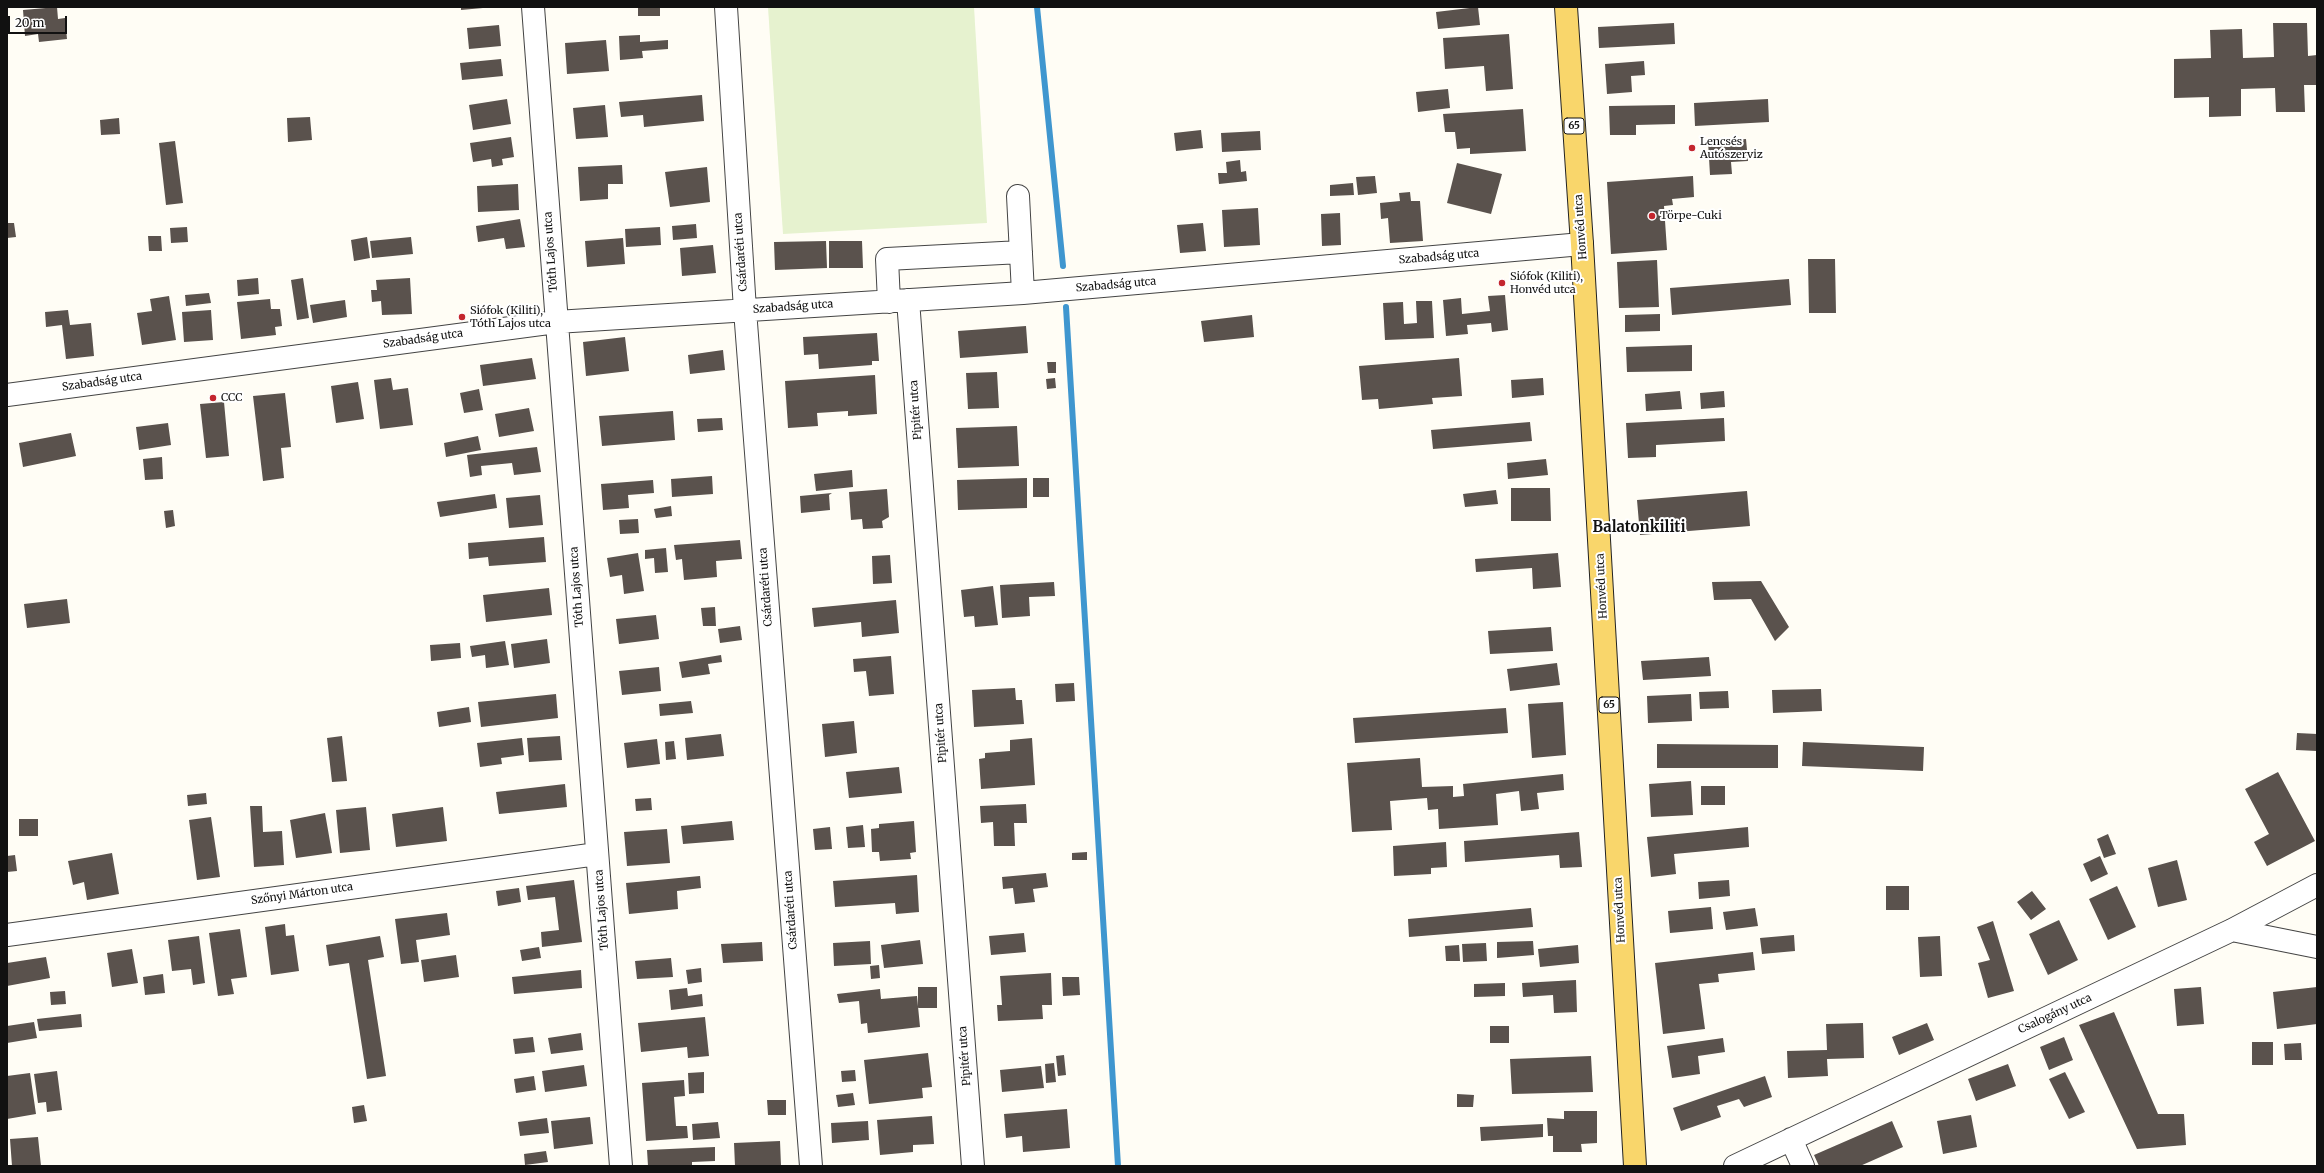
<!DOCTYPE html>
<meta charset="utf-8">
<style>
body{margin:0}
#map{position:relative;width:2324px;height:1173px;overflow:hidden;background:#fffdf5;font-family:Merriweather,serif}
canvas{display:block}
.frame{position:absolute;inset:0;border:8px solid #111;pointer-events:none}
.scale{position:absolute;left:8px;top:16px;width:59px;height:18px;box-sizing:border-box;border:2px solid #111;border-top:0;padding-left:5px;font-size:12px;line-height:14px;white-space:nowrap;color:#111;-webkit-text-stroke:3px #fff;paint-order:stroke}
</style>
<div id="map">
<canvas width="2324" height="1173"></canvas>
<div class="frame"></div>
<div class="scale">20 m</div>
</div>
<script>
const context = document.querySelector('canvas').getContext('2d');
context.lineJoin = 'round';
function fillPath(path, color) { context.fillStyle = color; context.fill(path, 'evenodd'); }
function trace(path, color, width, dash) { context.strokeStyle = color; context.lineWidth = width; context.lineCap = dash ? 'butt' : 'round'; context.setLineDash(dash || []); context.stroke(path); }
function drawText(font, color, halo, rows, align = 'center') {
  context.font = font + ' Merriweather,serif'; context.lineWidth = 4; context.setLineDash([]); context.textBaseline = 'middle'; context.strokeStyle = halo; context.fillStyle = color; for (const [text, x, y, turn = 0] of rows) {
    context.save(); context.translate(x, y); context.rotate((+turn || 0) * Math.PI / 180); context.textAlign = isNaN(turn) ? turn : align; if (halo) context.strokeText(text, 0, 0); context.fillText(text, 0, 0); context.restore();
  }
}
fillPath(new Path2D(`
 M768,7H974L987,223L783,234Z`), '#e6f2cf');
trace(new Path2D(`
 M1037,7L1063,266
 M1066,307L1118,1166`), '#3f96cf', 6);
fillPath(new Path2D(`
 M57,7L58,19L65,18L67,39L39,42L38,34L25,36L23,10Z
 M461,7H483V8L461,10Z
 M638,7H660V16H638Z
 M1478,7L1480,25L1438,29L1436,12Z
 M1674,23L1675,44L1599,48L1598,27Z
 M2273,23H2307L2308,56L2317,55V85H2304L2305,112H2276L2275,88L2241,89V116L2209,117V97L2174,98V59L2211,58L2210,30L2242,29L2243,58L2274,57Z
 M499,25L501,46L469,49L467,28Z
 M1509,34L1513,89L1486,91L1484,66L1445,69L1443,38Z
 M640,35V42L668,40V49L642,51L643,58L620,60L619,36Z
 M606,40L609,71L567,74L565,43Z
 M501,59L503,76L462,80L460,63Z
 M1644,61L1645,75L1631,76L1632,92L1607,94L1605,64Z
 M1448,89L1450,108L1418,112L1416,92Z
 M702,95L704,121L644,127L643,115L621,117L619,102Z
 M507,99L511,124L473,130L469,105Z
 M1768,99L1769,122L1695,126L1694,103Z
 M605,105L608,137L576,139L573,108Z
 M1675,105V124L1636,125V135H1610L1609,106Z
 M1523,109L1526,151L1470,154V148L1457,149L1455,132H1445L1443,114Z
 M310,117L312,140L288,142L287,118Z
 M119,118L120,134L101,135L100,120Z
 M1201,130L1203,148L1176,151L1174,133Z
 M1260,131L1261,150L1222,152L1221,133Z
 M511,137L514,157L502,159L503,165L492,167L491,159L473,162L470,143Z
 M1746,139L1748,161L1731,162L1732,174L1710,175L1708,141Z
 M175,141L183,203L166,205L159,143Z
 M1240,160L1241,172L1246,171L1247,181L1219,184L1218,173H1227L1226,162Z
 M1457,163L1502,174L1491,214L1447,203Z
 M622,165L623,184H608V199L580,201L578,167Z
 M707,167L710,202L670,207L665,172Z
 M1375,176L1377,193L1358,195L1356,177Z
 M1693,176L1694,197L1672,199L1673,205L1664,206L1667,250L1611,254L1607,182Z
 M1353,183L1354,195L1330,196V185Z
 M518,184L519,210L478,212L477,186Z
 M1410,192L1411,201H1420L1423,241L1390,243L1388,218L1381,219L1380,203L1400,201L1399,193Z
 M1258,208L1260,245L1224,247L1222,210Z
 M1340,213L1341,245L1322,246L1321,214Z
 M520,219L525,247L506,249L504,238L478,242L476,226Z
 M7,223H14L16,237L7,238Z
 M1203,223L1206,251L1180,253L1177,225Z
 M696,224L697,238L673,240L672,226Z
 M187,227L188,242L171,243L170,228Z
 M660,227L661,245L626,247L625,229Z
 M148,236H161L162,251H149Z
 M367,237L370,258L354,261L351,240Z
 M411,237L413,254L372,258L370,241Z
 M623,238L625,264L587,267L585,241Z
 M826,241L827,268L775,270L774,242Z
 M829,241H862L863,268H829Z
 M713,245L716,273L682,276L680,248Z
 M1808,259H1835L1836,313H1809Z
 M1657,260L1659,307L1619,308L1617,262Z
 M258,278L259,294L238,296L237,280Z
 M303,278L309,318L297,320L291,280Z
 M410,278L412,314L382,315L381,301L372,302L371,290H377L376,280Z
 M1789,279L1791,305L1672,315L1670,288Z
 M209,293L211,303L186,306L185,295Z
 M1505,295L1508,330L1492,332L1491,323L1467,325L1468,334L1446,336L1443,300L1461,298L1462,314L1490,311L1488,296Z
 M169,296L176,340L142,345L137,313L152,311L150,299Z
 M270,299L271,309H280L282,326L275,327L276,335L241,339L237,302Z
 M345,300L347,317L313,323L310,305Z
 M1416,301H1432L1434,338L1385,340L1383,303L1403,302L1404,324L1417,323Z
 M68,310L70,325L91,323L94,356L66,359L62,325L46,327L45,312Z
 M211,310L213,340L184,342L182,312Z
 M1660,314V331L1625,332V315Z
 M1252,315L1254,337L1204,342L1201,321Z
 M1026,326L1028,353L960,358L958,331Z
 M877,333L879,361H872V365L819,369L818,354L804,355L803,337Z
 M625,337L629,371L586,376L583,342Z
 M1692,345V371L1627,372L1626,347Z
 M723,350L725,370L690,374L688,355Z
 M532,358L536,379L483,386L480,365Z
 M1459,358L1462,396L1432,398L1433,404L1379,409L1378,399L1362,400L1359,366Z
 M1047,362H1056V373H1048Z
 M997,372L999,408L968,409L966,373Z
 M875,375L877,414L848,416V411L817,413L818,426L788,428L785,381Z
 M391,378L393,390L408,388L413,425L380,429L374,380Z
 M1055,378L1056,388L1047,389L1046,379Z
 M1543,378L1544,395L1512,398L1511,380Z
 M358,382L364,419L336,423L331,386Z
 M479,389L483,410L464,413L460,393Z
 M1680,391L1682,409L1646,411L1645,394Z
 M1724,391L1725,407L1701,409L1700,393Z
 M285,393L291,447L281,448L284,478L263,481L253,396Z
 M224,402L229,456L206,458L200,404Z
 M529,408L534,431L499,437L495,414Z
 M673,411L675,440L602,446L599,416Z
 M722,418L723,430L698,432L697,419Z
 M1724,418L1725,441L1656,445V457L1628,458L1626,423Z
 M1530,422L1532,441L1433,449L1431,430Z
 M168,423L171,445L139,450L136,427Z
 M1017,426L1019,466L958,468L956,428Z
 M71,433L76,456L23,467L19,443Z
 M478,436L481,450L446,457L444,443Z
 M537,447L541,472L514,475L512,463L481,466L482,475L470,477L467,455Z
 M162,457L163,479L145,480L143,459Z
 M1546,459L1548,475L1508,479L1507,463Z
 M852,470L853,487L816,491L814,474Z
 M712,476L713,494L672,497L671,479Z
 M1027,478V508L958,510L957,480Z
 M1033,478H1049V497H1033Z
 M653,480L654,493L628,495L629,508L603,510L601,484Z
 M1511,488H1550L1551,521H1511Z
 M887,489L889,517L882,521L883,528L863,529L862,519L851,520L849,492Z
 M1496,490L1498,504L1465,507L1463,494Z
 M1747,491L1750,526L1640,535L1637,500Z
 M832,493L829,495L830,510L801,513L800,496Z
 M495,494L497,508L440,517L437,502Z
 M540,495L543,525L509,528L506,498Z
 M671,506L672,516L656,518L654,509Z
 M173,510L175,526L166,528L164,511Z
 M638,519L639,533L620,534L619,520Z
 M544,537L546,562L489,566L488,557L469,559L468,543Z
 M740,540L742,559L716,561L717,577L684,580L682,559L676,560L674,545Z
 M666,548L668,572L655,573L654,558L645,559V550Z
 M638,553L644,591L624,594L622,575L610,577L607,558Z
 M1558,553L1561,587L1533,589L1532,568L1476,572L1475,559Z
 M890,555L892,583L873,584L872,556Z
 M1761,581L1789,627L1775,641L1751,599L1714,600L1712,582Z
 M1054,582L1055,596L1029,597L1030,616L1002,618L1000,585Z
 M993,586L998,625L975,627L974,616L964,617L961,590Z
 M549,588L552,615L486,622L483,595Z
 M67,599L70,623L27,628L24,604Z
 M896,600L899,633L862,637L861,622L814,627L812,608Z
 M715,607L716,626H703L701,608Z
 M656,615L659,639L619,644L616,619Z
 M740,626L742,640L720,643L718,629Z
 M1551,627L1553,651L1490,654L1488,631Z
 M547,639L550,663L514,668L511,644Z
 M505,641L509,665L486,668L485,655L472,657L470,646Z
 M460,643L461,658L431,661L430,645Z
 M721,655L722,662L708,664L710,674L682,678L679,662Z
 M891,656L894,694L869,696L866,671L854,672L853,659Z
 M1709,657L1711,676L1643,680L1641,661Z
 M1557,663L1560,685L1510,691L1507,669Z
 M659,667L661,691L622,695L619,671Z
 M1074,683L1075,701L1056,702L1055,684Z
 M1015,688L1016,700H1022L1024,724L974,727L972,690Z
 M1821,689L1822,711L1773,713L1772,690Z
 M1728,691L1729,708L1700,709L1699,692Z
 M556,694L558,718L481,727L478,702Z
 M1691,694L1692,721L1648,723L1647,696Z
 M691,701L693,713L660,716L659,704Z
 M1563,702L1566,755L1532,758L1528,704Z
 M469,707L471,722L439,727L437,712Z
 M1506,708L1508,733L1355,743L1353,718Z
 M854,721L857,753L825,757L822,724Z
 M2297,733L2317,734V751L2296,750Z
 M721,734L724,756L687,760L685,738Z
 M342,736L347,781L332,782L327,738Z
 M560,736L562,760L529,762L527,738Z
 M522,738L524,755L501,758L502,764L480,767L477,743Z
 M1032,738L1035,785L981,789L979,759L985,758V753L1010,751V740Z
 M657,739L660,764L627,768L624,743Z
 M674,741L676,759L666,760L665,742Z
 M1803,742L1924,747L1923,771L1802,766Z
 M1657,744L1778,745V768H1657Z
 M1420,758L1422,787L1453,786V797L1464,796L1463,784L1563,774L1564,790L1537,793L1539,809L1521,811L1519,791L1496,794L1498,825L1439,829L1438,809L1428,810L1427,798L1390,801L1392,830L1352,832L1347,763Z
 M899,767L902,793L849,798L846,772Z
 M2278,772L2315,841L2267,866L2254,842L2269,834L2245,789Z
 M1691,781L1693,815L1651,817L1649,784Z
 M565,784L567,807L499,814L496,792Z
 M1701,786H1725V805H1701Z
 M206,793L207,804L188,806L187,795Z
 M651,798L652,810L636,811L635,799Z
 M1026,804L1027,823H1014L1015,846H994L993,822L981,823L980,806Z
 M250,806H262L263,832L282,831L284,865L254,867Z
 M366,807L370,850L340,853L336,810Z
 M443,807L447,841L396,847L392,814Z
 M325,813L332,853L296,858L290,820Z
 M211,817L220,877L197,880L189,820Z
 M19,819H38V836H19Z
 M732,821L734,840L683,844L681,826Z
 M914,821L916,852L910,853L911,859L880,861L879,852H872L871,829L879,828V824Z
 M863,825L865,847L848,848L846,827Z
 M830,827L832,849L815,850L813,829Z
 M1748,827L1749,847L1674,854L1676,874L1651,877L1647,837Z
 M667,829L670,863L627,866L624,832Z
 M1579,832L1582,867L1560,868L1559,855L1465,862L1464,841Z
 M2108,834L2116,854L2104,858L2097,839Z
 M1446,842L1447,867L1431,868V874L1394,876L1393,846Z
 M1087,852V860H1072V853Z
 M112,853L119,894L87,900L84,882L73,885L68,861Z
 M15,855L17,871L7,872V856Z
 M2100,856L2108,874L2091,882L2083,864Z
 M2177,860L2187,900L2158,907L2148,868Z
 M1046,873L1048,887L1033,889L1035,902L1015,904L1013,888L1003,889L1002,877Z
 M917,875L919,912L896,914L895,903L835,907L833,881Z
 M700,876L701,888L677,891L678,909L629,914L626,883Z
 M574,880L582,942L542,947L541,932L559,930L555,897L528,900L526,886Z
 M1729,880L1730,896L1699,899L1698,882Z
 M1886,886H1909V910H1886Z
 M2117,886L2136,927L2108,940L2089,899Z
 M519,888L521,902L498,906L496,891Z
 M2032,891L2046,909L2031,920L2017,902Z
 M1711,907L1713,929L1670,933L1668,911Z
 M1531,908L1533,927L1409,937L1408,919Z
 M1755,908L1758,926L1726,930L1723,912Z
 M447,913L450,935L416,940L419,962L401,964L395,919Z
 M2059,920L2078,960L2048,975L2029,934Z
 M1993,921L2014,991L1988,998L1978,963L1990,960L1977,927Z
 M285,924L286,936L294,935L299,971L271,975L265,927Z
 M240,929L247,977L231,979L234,994L218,996L209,933Z
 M1024,933L1026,952L991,955L989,936Z
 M1794,935L1795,951L1762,954L1760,938Z
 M199,936L205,983L193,985L191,969L172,971L168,940Z
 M380,936L384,957L368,960L386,1076L367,1079L349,963L329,966L326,945Z
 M1940,936L1942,976L1920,977L1918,937Z
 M920,940L923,964L884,968L881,945Z
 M870,941L871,964L834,966L833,943Z
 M1533,941L1534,955L1497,958V942Z
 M762,942L763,961L723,963L721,944Z
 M1486,943L1487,961L1463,962L1462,944Z
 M1459,945L1460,961H1446L1445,946Z
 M1578,945L1579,963L1540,967L1538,949Z
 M539,947L541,958L522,961L520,950Z
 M132,949L138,983L112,987L107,953Z
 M1753,952L1755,970L1718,974L1719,982L1699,984L1705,1029L1663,1034L1655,963Z
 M456,955L459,977L424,982L421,960Z
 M46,957L50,978L7,986V963Z
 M671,958L673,977L637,979L635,961Z
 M879,965L880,978L871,979L870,966Z
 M701,968L702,982L688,984L686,970Z
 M581,970L582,988L514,994L512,977Z
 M1051,973L1052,1005H1042L1043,1019L998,1021L997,1005H1002L1000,976Z
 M163,974L165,993L145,995L143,977Z
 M1062,977H1079L1080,995L1063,996Z
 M1576,980L1577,1012L1554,1013L1553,995L1523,997L1522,983Z
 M1505,983V996L1474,997V984Z
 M918,987H937V1008H918Z
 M2201,987L2204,1024L2177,1026L2174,989Z
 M2317,987V1024L2277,1029L2273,992Z
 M687,988L688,996L702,994L703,1006L671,1010L669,990Z
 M880,989L881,999L917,996L920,1027L868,1033L867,1023L861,1024L859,1001L839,1003L837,994Z
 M65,991L66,1004L51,1005L50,992Z
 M2114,1012L2158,1114H2184L2186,1145L2137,1149L2079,1025Z
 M81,1014L82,1027L39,1031L37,1019Z
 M705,1017L709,1056L688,1058L687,1047L641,1052L638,1023Z
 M34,1022L37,1038L7,1043V1026Z
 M1863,1023L1864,1058L1827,1059L1828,1076L1788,1078L1787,1051L1827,1050L1826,1024Z
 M1927,1023L1934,1040L1899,1055L1892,1037Z
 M1490,1026H1509V1043H1490Z
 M581,1033L583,1050L551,1054L548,1038Z
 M533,1037L535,1052L515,1054L513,1039Z
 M2064,1037L2073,1060L2049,1070L2040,1047Z
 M1723,1038L1725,1052L1698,1056L1700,1074L1672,1078L1667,1046Z
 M2252,1042H2273V1065H2252Z
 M2301,1043L2302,1060H2285L2284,1044Z
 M928,1053L932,1087L922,1088L923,1098L869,1104L864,1060Z
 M1064,1055L1066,1075L1058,1076L1056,1056Z
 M1591,1056L1593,1092L1512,1094L1510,1059Z
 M1054,1063L1056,1082L1046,1083L1045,1064Z
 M2008,1064L2016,1086L1976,1101L1968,1079Z
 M584,1065L587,1086L545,1092L542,1071Z
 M1041,1066L1044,1088L1002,1092L1000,1070Z
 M855,1070L856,1081L842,1082L841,1071Z
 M57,1071L62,1110L47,1112L46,1102L38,1103L34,1074Z
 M704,1072V1093L689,1094L688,1073Z
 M2065,1072L2085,1112L2069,1119L2049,1079Z
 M30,1073L36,1114L7,1119V1076Z
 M534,1076L536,1090L516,1093L514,1079Z
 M1765,1076L1772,1097L1744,1107L1739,1099L1717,1106L1721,1117L1681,1131L1673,1108Z
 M684,1080L685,1096L674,1097L676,1126H687L688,1138L646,1141L642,1083Z
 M853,1093L855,1105L838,1107L836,1095Z
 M1457,1094L1474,1095L1473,1107H1457Z
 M767,1100H786V1115H768Z
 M364,1105L367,1121L354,1123L352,1107Z
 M1067,1109L1070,1148L1023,1152L1022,1136L1006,1138L1004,1114Z
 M1564,1111H1597V1143L1581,1144L1582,1152H1553V1136H1548L1547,1118L1564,1119Z
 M1971,1115L1977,1147L1943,1154L1937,1121Z
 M932,1116L934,1144L913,1145V1152L880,1155L877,1120Z
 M590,1117L593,1144L554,1149L551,1121Z
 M547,1118L549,1133L520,1136L518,1122Z
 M868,1121L869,1140L832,1143L831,1123Z
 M1892,1121L1903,1147L1860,1166H1819L1814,1155Z
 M718,1122L720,1138L693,1140L692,1124Z
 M1543,1124V1137L1481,1141L1480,1127Z
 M38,1137L41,1166H12L10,1139Z
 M780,1141L781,1166H735L734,1143Z
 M715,1147V1161L692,1162V1166H648L647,1150Z
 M546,1151L548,1162L525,1165L524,1154Z`), '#5a524d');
const minor = new Path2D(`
 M533,7L621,1166
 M726,7L745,310L811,1166
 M1018,196L1023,293
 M908,300L973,1166
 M889,302L887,259L1021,252
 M7,395L556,322L1023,293L1582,244
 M2232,930L2317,947
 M7,935L597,854
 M1791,1139L1803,1166
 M1735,1166L2232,930L2317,885`);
const major = new Path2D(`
 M1566,7L1582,244L1635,1166`);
trace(minor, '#444', 24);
trace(major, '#222', 24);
trace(minor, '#fff', 22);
trace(major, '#f9d66b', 22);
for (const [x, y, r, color] of [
 [1692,148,4,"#c4262e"],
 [1652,216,4,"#c4262e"],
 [1502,283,4,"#c4262e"],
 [462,317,4,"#c4262e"],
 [213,398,4,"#c4262e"]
]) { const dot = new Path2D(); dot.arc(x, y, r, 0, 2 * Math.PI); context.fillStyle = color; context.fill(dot); trace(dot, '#fff', 1.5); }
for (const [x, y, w] of [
 [1574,126,20],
 [1609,705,20]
]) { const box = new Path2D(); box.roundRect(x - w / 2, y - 8, w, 16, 3); context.fillStyle = '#fff'; context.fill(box); trace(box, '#111', 1); }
drawText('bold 10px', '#111', null, [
 ["65",1574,126],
 ["65",1609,705]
]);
drawText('11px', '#111', '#fff', [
 ["Lencsés",1700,142],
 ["Autószerviz",1700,155],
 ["Törpe-Cuki",1660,216],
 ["Siófok (Kiliti),",1510,277],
 ["Honvéd utca",1510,290],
 ["Siófok (Kiliti),",470,311],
 ["Tóth Lajos utca",470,324],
 ["CCC",221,398]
], 'left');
drawText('11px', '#111', '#fff', [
 ["Honvéd utca",1581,227,-94],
 ["Tóth Lajos utca",551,252,-94],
 ["Csárdaréti utca",741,252,-94],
 ["Szabadság utca",1439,257,-5],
 ["Szabadság utca",1116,285,-5],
 ["Szabadság utca",793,307,-4],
 ["Szabadság utca",423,339,-8],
 ["Szabadság utca",102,382,-8],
 ["Pipitér utca",916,410,-94],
 ["Honvéd utca",1602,586,-93],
 ["Tóth Lajos utca",577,587,-94],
 ["Csárdaréti utca",766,587,-94],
 ["Pipitér utca",941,733,-94],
 ["Szőnyi Márton utca",302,894,-8],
 ["Tóth Lajos utca",602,910,-94],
 ["Csárdaréti utca",791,910,-94],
 ["Honvéd utca",1620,910,-93],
 ["Csalogány utca",2055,1014,-25],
 ["Pipitér utca",965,1056,-94]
]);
drawText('bold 15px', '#111', '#fff', [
 ["Balatonkiliti",1639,528]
]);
</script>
